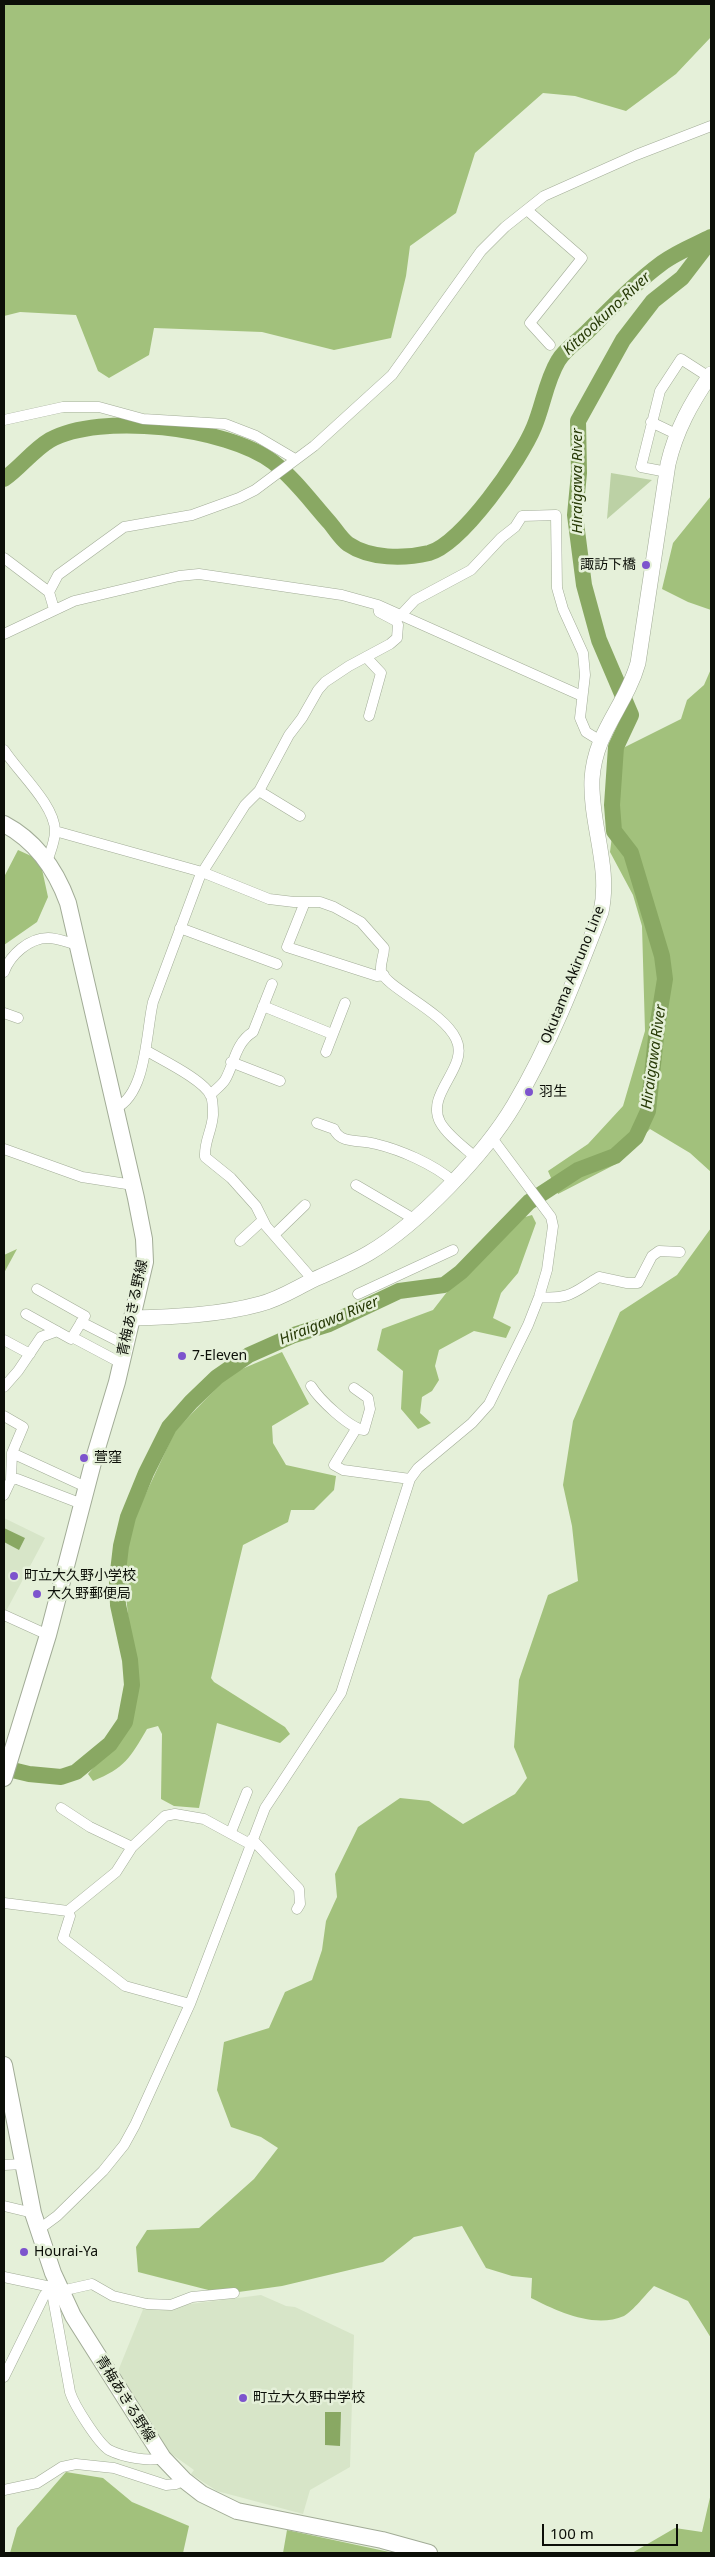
<!DOCTYPE html>
<meta charset="utf-8">
<style>
body{margin:0}
#map{position:relative;width:715px;height:2557px;overflow:hidden;background:#e5f0d9;font-family:"Noto Sans",sans-serif}
canvas{display:block}
.frame{position:absolute;inset:0;border:5px solid #0c0f08;pointer-events:none}
.scale{position:absolute;left:542px;top:2524px;width:136px;height:22px;box-sizing:border-box;border:2px solid #0c0f08;border-top:0;padding-left:6px;font-size:15px;line-height:18px;white-space:nowrap;color:#0c0f08;-webkit-text-stroke:4px #e5f0d9;paint-order:stroke}
</style>
<div id="map">
<canvas width="715" height="2557"></canvas>
<div class="frame"></div>
<div class="scale">100 m</div>
</div>
<script>
const context = document.querySelector('canvas').getContext('2d');
context.lineJoin = 'round';
function fillPath(path, color) { context.fillStyle = color; context.fill(path, 'evenodd'); }
function trace(path, color, width, dash) { context.strokeStyle = color; context.lineWidth = width; context.lineCap = dash ? 'butt' : 'round'; context.setLineDash(dash || []); context.stroke(path); }
function drawText(font, color, halo, rows, align = 'center') {
  context.font = font + ' "Noto Sans","Noto Sans JP",sans-serif'; context.lineWidth = 5; context.setLineDash([]); context.textBaseline = 'middle'; context.strokeStyle = halo; context.fillStyle = color; for (const [text, x, y, turn = 0] of rows) {
    context.save(); context.translate(x, y); context.rotate((+turn || 0) * Math.PI / 180); context.textAlign = isNaN(turn) ? turn : align; if (halo) context.strokeText(text, 0, 0); context.fillText(text, 0, 0); context.restore();
  }
}
fillPath(new Path2D(`
 M4,1518L45,1538L4,1615Z
 M261,2295L286,2306L295,2307L354,2335L350,2467L310,2490L303,2514L217,2491L191,2474L194,2470L170,2453L118,2371L144,2307L167,2310L190,2304Z`), '#d7e5c8');
fillPath(new Path2D(`
 M611,473L652,480L607,519Z`), '#bcd1a5');
fillPath(new Path2D(`
 M4,4H711V37L676,74L626,111L575,96L543,93L475,153L456,213L410,246L406,276L391,338L334,350L262,332L154,328L149,355L109,378L98,371L76,315L20,312L4,316Z
 M711,496V610L688,602L662,589L673,543Z
 M711,669V1172L690,1153L650,1129L616,1164L558,1194L548,1171L588,1144L623,1106L645,1031L642,926L633,895L610,852L623,748L681,719L687,700L704,685Z
 M18,850L40,860L48,897L37,922L4,945V877Z
 M532,1215L536,1223L518,1273L501,1293L493,1318L511,1327L506,1338L474,1331L439,1350L435,1366L439,1380L432,1391L422,1397L420,1413L431,1423L418,1429L401,1409L403,1371L377,1350L382,1329L433,1310L457,1279L525,1217Z
 M711,1228V2338L688,2301L654,2286C647,2293 632,2312 624,2316C594,2329 557,2311 531,2298L532,2278L512,2276L486,2268L462,2226L414,2237L383,2262L282,2286L224,2294L138,2272L136,2247L147,2230L199,2228L254,2179L278,2148L261,2137L231,2127L217,2090L224,2042L269,2028L285,1992L312,1980L322,1950L326,1921L337,1897L335,1874L358,1827L400,1798L429,1801L463,1824L515,1794L527,1778L514,1747L519,1680L548,1595L578,1581L572,1526L563,1485L573,1421L620,1312L677,1275Z
 M17,1249L4,1273V1255Z
 M282,1352L309,1404L272,1426L273,1443L286,1465L336,1476L334,1490L314,1510H291L288,1522L243,1545L211,1678L214,1682L285,1727L290,1734L280,1743L217,1723L199,1808L174,1806L161,1799L162,1734L158,1726L147,1729C130,1758 125,1768 93,1781L88,1774L125,1731L134,1673L125,1586L127,1534L175,1431L230,1374Z
 M66,2472L103,2478L132,2502L189,2526L183,2553H10L17,2528Z
 M711,2493V2553H632L675,2528L702,2532Z
 M287,2530L394,2553H283Z`), '#a2c17c');
fillPath(new Path2D(`
 M4,1528L25,1538L19,1550L4,1542Z
 M325,2412H341L340,2446L325,2445Z`), '#89a863');
trace(new Path2D(`
 M4,479C20,468 33,450 50,440C100,412 227,427 273,462C295,479 312,503 330,523C335,529 341,539 348,544C370,559 404,559 429,553C462,544 521,459 534,427C543,406 546,381 558,361C564,350 578,341 587,332C611,308 635,283 662,263C677,252 695,245 711,237
 M4,1768L29,1774L61,1777L76,1772L110,1744L125,1722L132,1685L130,1660L118,1605L117,1580L121,1546L128,1517L146,1473L169,1427L191,1402L217,1377L249,1355L294,1335L329,1324L399,1291L444,1285L461,1272L529,1202L578,1170L615,1156L636,1137L648,1111L657,1028L665,979L662,956L631,853L614,831L612,805L616,747L631,715L599,640L584,585L575,515L579,473L578,421L623,340L653,301L682,278L711,240`), '#89a863', 16);
const street = new Path2D(`
 M527,210L582,258L530,323L550,345
 M4,420L63,407H99L143,419L225,424L256,436L295,459
 M651,422L676,434
 M667,472L641,467L660,391L681,359L709,377
 M4,558L49,592L54,609
 M49,592L58,575L124,527L192,515L239,498L255,490L314,446L392,375L481,251L505,227L544,196L636,155L711,126
 M401,615L415,600L471,570L501,538L515,527L522,516L556,515L557,588L563,609L583,653L585,675L580,718L586,732L599,740
 M4,634L74,601L179,576L199,574L342,595L378,605L582,696
 M366,657L381,673L369,716
 M4,750C18,772 55,805 55,831C55,842 50,852 47,862
 M259,791L300,816
 M55,831L202,872L269,899L294,902H320L334,907L361,922L384,948C384,957 380,962 381,971C386,988 443,1011 456,1039C470,1067 425,1093 440,1122C447,1135 464,1147 475,1157
 M305,902L287,947L377,976L384,975
 M180,928L277,964
 M4,972C10,955 29,938 48,938C58,938 69,943 78,945
 M263,1006L332,1034
 M4,1013L18,1018
 M147,1051C162,1060 204,1080 211,1096C213,1101 213,1110 213,1115C212,1131 204,1141 205,1157L231,1178L256,1206L266,1226L313,1280
 M326,1052L345,1003
 M231,1062L280,1081
 M210,1095C215,1090 222,1085 225,1080C234,1065 235,1043 253,1032L272,984
 M116,1108C147,1093 146,1031 153,1002L200,876L245,805L259,791L289,735L302,718L318,690L325,682L349,666L390,644L397,638L398,625L396,621L379,612L378,605
 M317,1123L334,1129C336,1134 339,1137 345,1139C355,1142 366,1141 376,1144C401,1150 433,1164 453,1181
 M4,1149L82,1177L133,1185
 M356,1185L414,1219
 M274,1235L305,1205
 M240,1241L263,1220
 M358,1294L453,1250
 M539,1297C571,1300 575,1291 599,1277L627,1283H638L652,1256L659,1251L680,1252
 M26,1314L71,1339L85,1316L37,1289
 M81,1322L126,1345
 M72,1337L121,1363
 M4,1340L30,1354
 M311,1386C319,1399 349,1428 364,1430L370,1409L368,1398L354,1388
 M4,1387L18,1371L41,1337L57,1331
 M4,1416L23,1427L12,1453L11,1480L4,1495
 M356,1429L334,1465L343,1470L410,1479
 M12,1453L86,1487
 M11,1480L17,1479L82,1504
 M4,1615L48,1635
 M61,1808L90,1827L132,1847
 M231,1832L247,1792
 M252,1839L299,1889L300,1904L297,1909
 M4,1903L68,1911L116,1872L132,1847L165,1816L175,1814L204,1819L250,1844
 M68,1911L70,1916L63,1938L125,1986L190,2004
 M4,2165L23,2164
 M4,2206L33,2213
 M38,2230L57,2216L103,2171L124,2145L135,2125L190,2004L265,1808L341,1693L410,1479L418,1468L472,1423L489,1404L528,1325L539,1297L547,1270L553,1226L551,1217L492,1138
 M4,2277L51,2287L70,2392C74,2405 98,2443 109,2450C123,2457 148,2462 163,2458
 M61,2291L92,2284L113,2296L147,2304L171,2305L192,2297L234,2293
 M4,2377L44,2296L52,2285
 M4,2490L37,2483L62,2467L76,2464L114,2468L166,2485L176,2484L184,2480`);
const secondary = new Path2D(`
 M132,1318C173,1317 220,1315 260,1304C280,1299 296,1288 315,1279C333,1271 352,1263 369,1253C418,1224 485,1154 514,1105C550,1045 576,977 601,912C611,867 590,824 592,779C595,731 626,706 638,663L668,464C676,430 691,403 711,374`);
const primary = new Path2D(`
 M4,824C36,841 56,870 68,903L136,1198L144,1239L145,1262L117,1382L95,1455L48,1635L4,1778
 M4,2065L33,2213L53,2273L73,2316L163,2458L184,2480L202,2494L237,2511L382,2540L429,2553`);
trace(street, '#a2ac97', 11);
trace(secondary, '#a2ac97', 16);
trace(primary, '#a2ac97', 18);
trace(street, '#fff', 10);
trace(secondary, '#fff', 15);
trace(primary, '#fff', 16);
for (const [x, y, r, color] of [
 [646,565,5,"#7d54cd"],
 [529,1092,5,"#7d54cd"],
 [182,1356,5,"#7d54cd"],
 [84,1458,5,"#7d54cd"],
 [14,1576,5,"#7d54cd"],
 [37,1594,5,"#7d54cd"],
 [24,2252,5,"#7d54cd"],
 [243,2398,5,"#7d54cd"]
]) { const dot = new Path2D(); dot.arc(x, y, r, 0, 2 * Math.PI); context.fillStyle = color; context.fill(dot); trace(dot, '#e5f0d9', 2); }
drawText('14px', '#0c0f08', '#e5f0d9', [
 ["諏訪下橋",636,565,"right"],
 ["羽生",539,1092],
 ["7-Eleven",192,1356],
 ["萱窪",94,1458],
 ["町立大久野小学校",24,1576],
 ["大久野郵便局",47,1594],
 ["Hourai-Ya",34,2252],
 ["町立大久野中学校",253,2398]
], 'left');
drawText('14px', '#0c0f08', '#e5f0d9', [
 ["Okutama Akiruno Line",573,975,-68],
 ["青梅あきる野線",133,1308,-78],
 ["青梅あきる野線",125,2399,58]
]);
drawText('italic 15px', '#263905', '#e5f0d9', [
 ["Kitaookuno-River",607,314,-43],
 ["Hiraigawa River",578,481,-90],
 ["Hiraigawa River",654,1057,-82],
 ["Hiraigawa River",329,1321,-22]
]);
</script>
